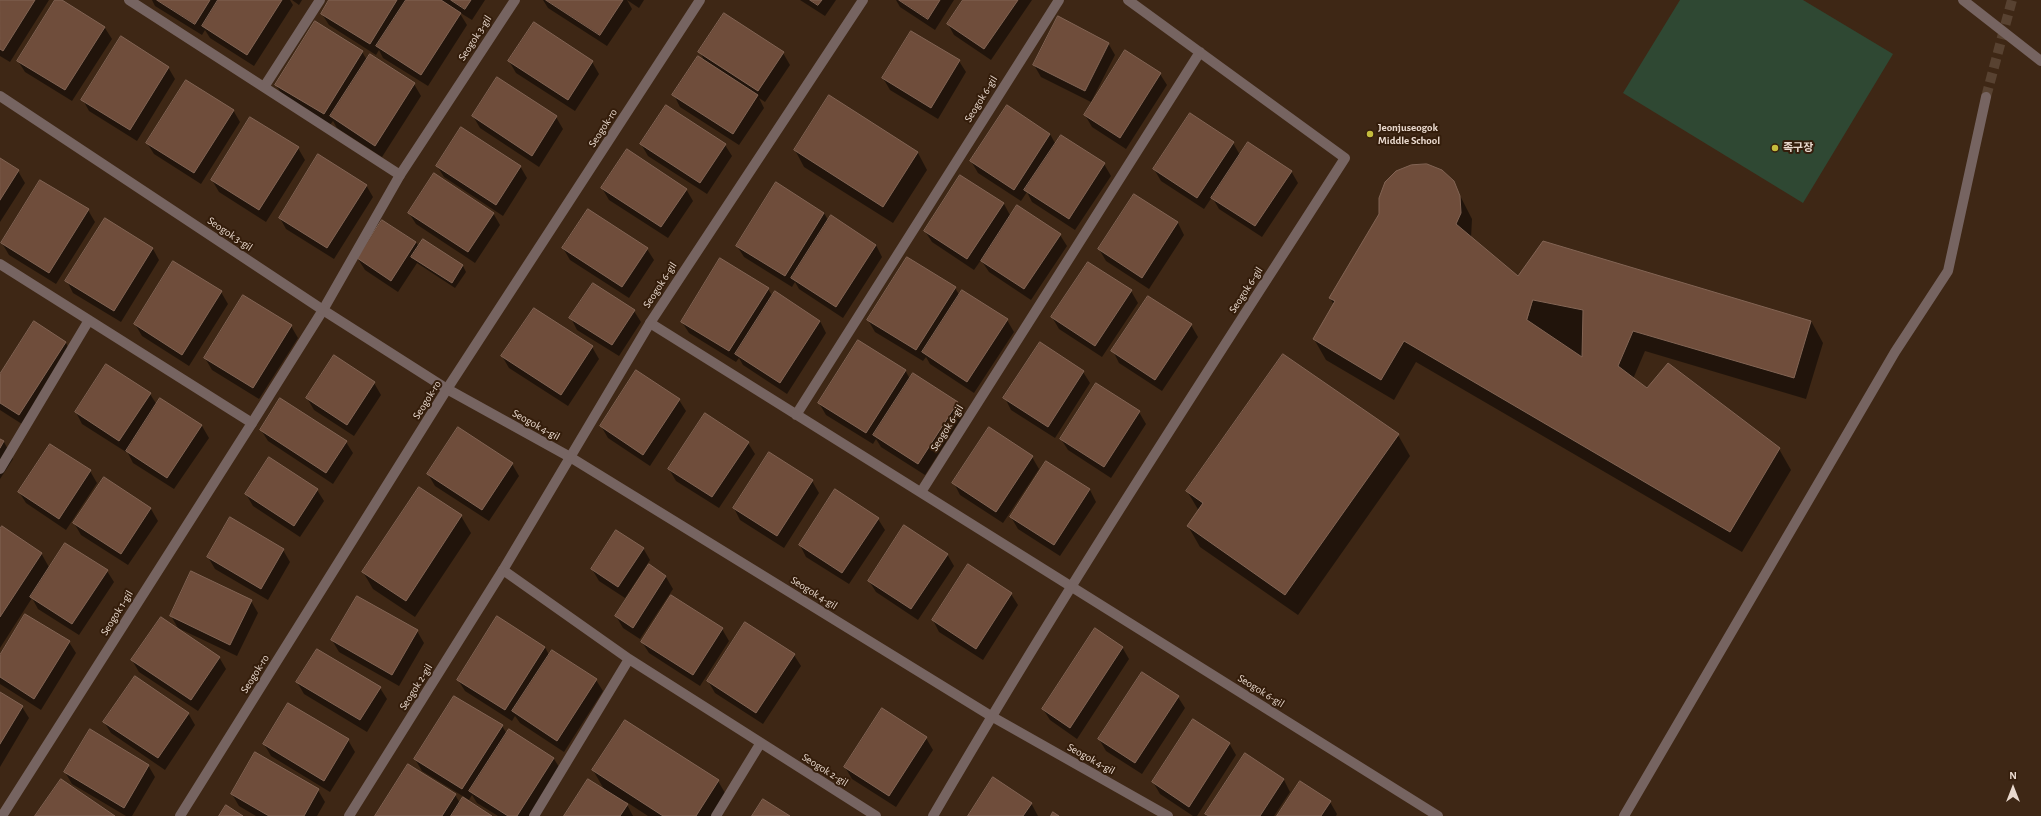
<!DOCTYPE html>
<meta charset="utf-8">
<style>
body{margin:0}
#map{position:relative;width:2041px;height:816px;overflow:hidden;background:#3e2715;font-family:"Alegreya Sans",sans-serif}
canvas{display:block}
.north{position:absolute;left:1993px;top:768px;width:40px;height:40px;-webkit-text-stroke:3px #341d0b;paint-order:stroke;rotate:0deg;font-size:11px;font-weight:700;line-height:16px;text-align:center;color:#e9d9ce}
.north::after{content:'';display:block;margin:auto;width:14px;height:18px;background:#e9d9ce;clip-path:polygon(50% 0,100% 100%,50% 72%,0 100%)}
</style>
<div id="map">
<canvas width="2041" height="816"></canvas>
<div class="north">N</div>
</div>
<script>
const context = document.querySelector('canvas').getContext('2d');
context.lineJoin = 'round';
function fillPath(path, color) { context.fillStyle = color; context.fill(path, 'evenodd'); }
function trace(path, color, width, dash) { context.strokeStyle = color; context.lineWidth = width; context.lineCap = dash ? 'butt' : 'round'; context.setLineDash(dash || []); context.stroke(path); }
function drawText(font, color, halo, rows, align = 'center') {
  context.font = font + ' "Alegreya Sans","Noto Sans KR",sans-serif'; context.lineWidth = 4; context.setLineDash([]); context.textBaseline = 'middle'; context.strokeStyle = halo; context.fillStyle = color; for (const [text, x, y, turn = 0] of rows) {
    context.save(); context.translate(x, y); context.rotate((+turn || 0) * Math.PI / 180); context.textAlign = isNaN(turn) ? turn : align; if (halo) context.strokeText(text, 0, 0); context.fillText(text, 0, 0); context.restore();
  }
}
fillPath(new Path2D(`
 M1680,0H1803L1893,54L1803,203L1623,93Z`), '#2f4833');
fillPath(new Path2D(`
 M0,0H49L10,62L0,56Z
 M56,0H60L105,28L112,39L72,101L25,72L18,61Z
 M152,0H290L293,5L254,66L210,38L205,30L202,35L155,6Z
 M292,0H302L299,5Z
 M331,0H485L472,20L459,12L467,25L428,86L383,58L379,50L376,55L329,25L322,14Z
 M543,0H627L632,9L607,46L548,8Z
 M627,0H644L639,8Z
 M800,0H836L825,16Z
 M896,0H954L935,30L900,7Z
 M964,0H1032L991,60L954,35L948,24Z
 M1108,43L1115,55L1091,102L1041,77L1034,65Z
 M362,52L367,60L370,56L414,84L421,96L382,157L337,128L333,121L330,125L283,96L276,85Z
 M700,52L783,53L790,65L765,102L759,98L764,108L739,145L680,107L674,95L705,62Z
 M509,61L592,62L599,74L575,111L516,73Z
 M959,61L966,72L938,119L890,90L883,78Z
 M168,67L175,79L137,141L89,111L83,100Z
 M1160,74L1167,85L1126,149L1092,127L1085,115Z
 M497,79L556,117L563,129L539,167L480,128L473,116Z
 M829,97L918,153L927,170L893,223L804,167L795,150Z
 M233,110L240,122L201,184L154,154L147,143Z
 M1050,134L1056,145L1104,164L1111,176L1075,230L1032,202L1027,192L1021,201L978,173L971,161Z
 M1233,143L1240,155L1291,171L1298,183L1262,237L1219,209L1212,197L1204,209L1161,181L1154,169Z
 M641,144L725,145L732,156L707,194L648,156Z
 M298,148L305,160L266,222L219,192L212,180Z
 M0,159L18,171L25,183L0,222Z
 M437,166H520L527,178L503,216L444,177Z
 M960,176L1004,204L1011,217L1060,235L1067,246L1031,300L989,272L981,260L974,270L932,242L925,231Z
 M1453,182L1472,219L1471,238L1518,277L1811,321L1823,343L1806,399L1645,351L1633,379L1648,390L1779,449L1791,470L1742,552L1416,362L1394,400L1326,360L1314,339L1334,305L1330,298Z
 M366,185L373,197L334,259L286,229L280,218Z
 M602,188L686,189L693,201L668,238L609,200Z
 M1134,195L1178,223L1184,235L1149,289L1106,261L1099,249Z
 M88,210L95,222L56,284L9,255L2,243Z
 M409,213H493L500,225L475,263L416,224Z
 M824,213L829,222L876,245L882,257L843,318L799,289L795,282L792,287L744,257L737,246Z
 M383,221L416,242L419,247L423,240L463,266L466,272L455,288L417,263L398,292L365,270L358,259Z
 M563,248L647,249L654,260L629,298L570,260Z
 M153,249L159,260L121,322L73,293L67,281Z
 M174,263L221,292L228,304L189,366L142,336L135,324Z
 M955,288L960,296L1007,320L1014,332L974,393L930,364L926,357L923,361L875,332L868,320Z
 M768,289L773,297L820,321L826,333L787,394L743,365L739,358L736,362L689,333L682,322Z
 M1131,291L1138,303L1102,357L1059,329L1052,317Z
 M634,311L641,322L619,356L577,330L571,318Z
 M35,323L66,343L72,355L25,426L0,410V376Z
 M1191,325L1198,337L1162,391L1119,363L1113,351Z
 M291,326L298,338L259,399L212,370L205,358Z
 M592,347L599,359L568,406L509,368L502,356Z
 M905,370L910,379L957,402L964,414L925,475L881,447L876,439L873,444L826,415L819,403Z
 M1083,372L1090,383L1055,438L1011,410L1005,398Z
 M374,383L381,395L354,436L314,410L307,398Z
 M150,394L157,405L160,400L202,426L209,438L174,489L133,463L127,451L126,452L82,424L76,412Z
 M679,400L686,411L650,466L608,438L601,426Z
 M1139,412L1146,424L1111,478L1068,450L1061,439Z
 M261,430L346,442L353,453L333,484L268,441Z
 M1398,435L1410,456L1298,615L1200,547L1188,526L1199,511L1187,491Z
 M0,440L4,442L13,459L0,479Z
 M748,443L755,454L719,508L676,481L669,469Z
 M769,453L812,481L819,493L784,548L740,520L734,508Z
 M1032,457L1039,469L1003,523L960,495L954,483Z
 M1047,462L1090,490L1096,502L1060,556L1018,529L1011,517Z
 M512,464L519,476L489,521L435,486L428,474Z
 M90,471L97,483L66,530L26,503L19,492Z
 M104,479L151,509L158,521L128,565L81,535L74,523Z
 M317,490L324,501L300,537L253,506L246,494Z
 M461,516L471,533L415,617L373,589L363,572Z
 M878,519L885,530L849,584L806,557L800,545Z
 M0,531L41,553L50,569L107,571L114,582L79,635L38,609L32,598L0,648Z
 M643,548L650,560L625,598L599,581L592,569Z
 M283,550L290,562L268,600L215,569L208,557Z
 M947,554L954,566L918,620L876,592L869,581Z
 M649,566L666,577L673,589L640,639L623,628L616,616Z
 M1011,594L1018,605L983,660L939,632L933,620Z
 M251,601L258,613L237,656L178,628L171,616Z
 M722,629L729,641L700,686L649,653L642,642Z
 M417,631L424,643L399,686L339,652L332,640Z
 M69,642L76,653L41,710L0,684V657Z
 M545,647L549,655L596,680L603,691L564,752L520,723L515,716L512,721L465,691L458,680Z
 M1122,647L1129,659L1077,739L1050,720L1043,709Z
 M794,655L801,666L763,724L715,693L708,681Z
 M219,657L226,669L198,711L139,672L132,660Z
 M297,682L380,688L387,699L367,732L304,694Z
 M0,693L22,707L29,718L0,767Z
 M1178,697L1185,708L1142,774L1106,751L1099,739Z
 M288,704L348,740L355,752L330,792L271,756L264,744Z
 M188,713L195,725L165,770L111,733L104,722Z
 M502,726L507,734L509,730L554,759L561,770L531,816H498L477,803L472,795L469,800L422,771L415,759Z
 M926,738L933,750L896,807L852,779L845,767Z
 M1229,743L1236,755L1197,816H1193L1160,794L1153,782Z
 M1245,754L1284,780L1290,792L1274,816H1208L1206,814Z
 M148,765L155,777L132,816H126L72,784L65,772Z
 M593,770L718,781L728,798L716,816H648L625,801L633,816H565L605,791Z
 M318,790L325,802L317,816H256L239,806L232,794Z
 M455,795L460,803L491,816H376Z
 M1330,802L1337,814L1336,816H1278Z
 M1031,803L1038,816H969Z`), '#0007');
const building = new Path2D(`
 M0,0H35L3,51L0,49Z
 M55,0H62L105,27L65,90L17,61Z
 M157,0H210L195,24Z
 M218,0H282L247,55L202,26Z
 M329,0H397L370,44L321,14Z
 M406,0H441L461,13L421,75L376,46Z
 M451,0H471L465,9Z
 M546,0H623L600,35Z
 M810,0H822L818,5Z
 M899,0H940L928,19Z
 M963,0H1018L984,49L947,24Z
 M724,13L784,52L758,91L698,52Z
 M1058,16L1109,43L1085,91L1033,65Z
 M315,21L363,51L324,114L275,85Z
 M534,22L593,61L568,100L508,61Z
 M911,31L960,60L931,108L882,78Z
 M121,36L169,67L130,130L81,100Z
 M1125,50L1161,73L1120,138L1084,115Z
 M370,54L415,83L375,146L330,116Z
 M698,56L758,95L733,134L672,95Z
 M497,77L557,116L532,156L472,116Z
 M186,80L234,110L194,173L146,143Z
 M829,95L918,152L883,207L794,150Z
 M666,105L726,144L700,183L640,144Z
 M1007,105L1050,134L1014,190L970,161Z
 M1190,113L1234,142L1197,198L1153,169Z
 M250,117L299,147L259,210L211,180Z
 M461,127L521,166L496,205L436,166Z
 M1061,135L1105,163L1069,219L1024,190Z
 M1248,142L1292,171L1255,226L1211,198Z
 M627,149L687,189L661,227L601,188Z
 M318,154L367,185L327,248L279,218Z
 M0,158L19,170L0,200Z
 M1427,164L1442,170L1454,181L1460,196L1461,213L1456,224L1518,276L1543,241L1811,321L1794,378L1633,331L1618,366L1647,388L1668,363L1780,448L1730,532L1404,341L1381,380L1313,339L1335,301L1329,298L1379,214V198L1385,182L1396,171L1411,165Z
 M434,173L494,213L468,252L408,213Z
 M960,175L1004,203L967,259L924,231Z
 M40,180L89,209L49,273L1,243Z
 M776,182L824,213L785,276L736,246Z
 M1134,194L1178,222L1142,278L1098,249Z
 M1017,205L1061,234L1024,289L981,261Z
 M588,209L648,248L622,287L562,248Z
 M831,215L876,245L836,307L791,278Z
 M105,218L153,248L114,311L65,281Z
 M382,220L416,242L391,281L357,258Z
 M423,239L463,265L452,283L411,257Z
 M907,257L956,287L916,350L867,320Z
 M720,258L769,288L729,351L681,322Z
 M173,261L222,291L182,355L134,324Z
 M1088,262L1132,290L1095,346L1051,317Z
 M593,283L635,310L612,345L569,318Z
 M962,290L1008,319L967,382L922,352Z
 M775,291L820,321L780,383L735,354Z
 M243,295L292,325L253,388L204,358Z
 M1148,296L1192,324L1155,380L1111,351Z
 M1533,300L1583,310L1582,357L1527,320Z
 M534,308L593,346L561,395L501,356Z
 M34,321L66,342L19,415L0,403V374Z
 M858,340L906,370L866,433L818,403Z
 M1040,342L1084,371L1048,427L1003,398Z
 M1283,354L1399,434L1285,595L1187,526L1203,503L1186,491Z
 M334,355L375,382L347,425L306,398Z
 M106,364L151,393L119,441L75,412Z
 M636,370L680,399L643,455L600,426Z
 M913,373L958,402L918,464L873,435Z
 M1096,383L1140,411L1104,467L1060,439Z
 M160,398L202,425L167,478L126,451Z
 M280,398L347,441L326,473L260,430Z
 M705,413L749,442L712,497L668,469Z
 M458,427L513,463L482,510L427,474Z
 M989,427L1033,456L996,512L952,483Z
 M0,439L4,441L0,448Z
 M50,444L91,470L59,519L18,492Z
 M769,452L813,480L777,536L733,508Z
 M269,457L318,489L294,526L245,494Z
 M1046,461L1090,489L1054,545L1010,517Z
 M104,477L151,508L121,554L73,523Z
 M419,487L462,515L406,601L362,572Z
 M835,489L879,518L842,573L799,545Z
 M230,517L284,549L261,589L207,557Z
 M904,525L948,554L911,609L868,581Z
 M2,526L42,553L0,617V529Z
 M616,530L644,548L618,587L591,569Z
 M65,543L108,570L72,624L30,597Z
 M649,564L666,576L633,628L615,616Z
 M968,564L1012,593L976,649L932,620Z
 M191,571L252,600L230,645L170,616Z
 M671,595L723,628L693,675L641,642Z
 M357,596L418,630L392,675L331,640Z
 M25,614L70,641L34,699L0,677V655Z
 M497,616L545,647L505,710L457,680Z
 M161,617L220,657L191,700L131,660Z
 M745,622L795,654L756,713L707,681Z
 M1095,628L1123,647L1070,728L1042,709Z
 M317,649L381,687L360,720L296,682Z
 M552,650L597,679L557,741L512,711Z
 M1142,672L1179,696L1135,763L1098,739Z
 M135,676L189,713L158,758L103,722Z
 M0,692L23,706L0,744Z
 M454,696L503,725L462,789L414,759Z
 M288,703L349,739L324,781L263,744Z
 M882,708L927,737L889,796L844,767Z
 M1193,719L1230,743L1189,807L1152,782Z
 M625,720L719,780L696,816H663L592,770Z
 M90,729L149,765L124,808L64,772Z
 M509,729L554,758L517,816H508L469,791Z
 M255,752L319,789L304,816H269L231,794Z
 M1245,753L1284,779L1260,816H1209L1205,814Z
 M408,764L456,794L442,816H375Z
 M993,777L1032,803L1023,816H968Z
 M61,779L115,816H35Z
 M588,779L628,804L620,816H564Z
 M1300,781L1331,801L1321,816H1277Z
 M463,797L492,816H451Z
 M763,799L790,816H752Z
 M226,805L243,816H219Z
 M1053,812L1059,816H1051Z`);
fillPath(building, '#6f4d3b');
trace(building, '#826454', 1);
trace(new Path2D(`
 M1986,97L2012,0`), '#584231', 10, [10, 5]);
trace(new Path2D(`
 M252,423L323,310L400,175
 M503,570L650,323`), '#766461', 10);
trace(new Path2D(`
 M129,0L400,175L515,0
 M863,0L650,323L1438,816
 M264,87L320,0
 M0,96L323,310L447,389L570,457L991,716L1168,816
 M0,264L252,423L2,816
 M796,415L1059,0
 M0,469L89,320
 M921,492L1200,52
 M349,816L503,570L629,659L876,816
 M534,816L629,659
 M716,816L760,744
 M933,816C1063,592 1205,376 1345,158L1128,0
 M1624,816L1895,352L1948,271L1986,97`), '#766461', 10);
trace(new Path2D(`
 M1963,0L2041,61
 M180,816L447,389L700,0`), '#766461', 10);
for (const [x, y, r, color] of [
 [1370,134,4,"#c5bc3d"],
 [1775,148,4,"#c5bc3d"]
]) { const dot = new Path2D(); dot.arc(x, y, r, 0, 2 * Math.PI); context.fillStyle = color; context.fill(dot); trace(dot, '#341d0b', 1.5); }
drawText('11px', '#e9d9ce', '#341d0b', [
 ["Seogok 3-gil",475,38,-57],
 ["Seogok 6-gil",981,99,-58],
 ["Seogok-ro",603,128,-57],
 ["Seogok 3-gil",230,234,34],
 ["Seogok 6-gil",660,285,-57],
 ["Seogok 6-gil",1246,290,-57],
 ["Seogok-ro",427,400,-58],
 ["Seogok 4-gil",536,425,29],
 ["Seogok 6-gil",947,428,-58],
 ["Seogok 4-gil",814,593,32],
 ["Seogok 1-gil",117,613,-58],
 ["Seogok-ro",255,674,-58],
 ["Seogok 2-gil",416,687,-58],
 ["Seogok 6-gil",1261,691,32],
 ["Seogok 4-gil",1091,759,29],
 ["Seogok 2-gil",825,770,32]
]);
drawText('bold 11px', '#e9d9ce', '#341d0b', [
 ["Jeonjuseogok",1378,128],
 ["Middle School",1378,141],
 ["족구장",1783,148]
], 'left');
</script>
